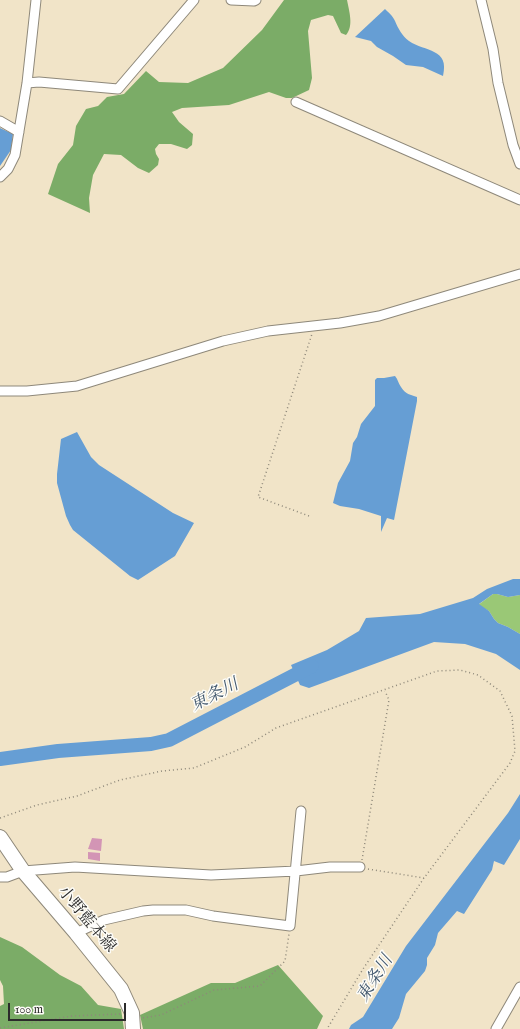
<!DOCTYPE html>
<meta charset="utf-8">
<style>
body{margin:0}
#map{position:relative;width:520px;height:1029px;overflow:hidden;background:#f1e4c8;font-family:"IM FELL English",serif}
canvas{display:block}
.scale{position:absolute;left:8px;top:1003px;width:118px;height:18px;box-sizing:border-box;border:2px solid #2b2b2b;border-top:0;padding-left:5px;font-size:12px;line-height:14px;white-space:nowrap;color:#2b2b2b;-webkit-text-stroke:3px #fdfcf7;paint-order:stroke}
</style>
<div id="map">
<canvas width="520" height="1029"></canvas>
<div class="scale">100 m</div>
</div>
<script>
const context = document.querySelector('canvas').getContext('2d');
context.lineJoin = 'round';
function fillPath(path, color) { context.fillStyle = color; context.fill(path, 'evenodd'); }
function trace(path, color, width, dash) { context.strokeStyle = color; context.lineWidth = width; context.lineCap = dash ? 'butt' : 'round'; context.setLineDash(dash || []); context.stroke(path); }
function drawText(font, color, halo, rows, align = 'center') {
  context.font = font + ' "IM FELL English","Noto Serif JP",serif'; context.lineWidth = 3; context.setLineDash([]); context.textBaseline = 'middle'; context.strokeStyle = halo; context.fillStyle = color; for (const [text, x, y, turn = 0] of rows) {
    context.save(); context.translate(x, y); context.rotate((+turn || 0) * Math.PI / 180); context.textAlign = isNaN(turn) ? turn : align; if (halo) context.strokeText(text, 0, 0); context.fillText(text, 0, 0); context.restore();
  }
}
fillPath(new Path2D(`
 M493,594H497L508,597L520,595V634L508,627L498,623L494,619L489,611L478,605Z`), '#9ac876');
fillPath(new Path2D(`
 M284,0H347C349,11 354,26 346,35L341,33L333,16L328,15L311,20L308,31L312,78L309,90L292,98H286L269,92L229,105L182,108L172,112L179,122L193,134L192,145L187,149L171,144H159L155,149L156,154L159,159L158,165L149,173L138,168L121,155L104,154L93,175L89,198L90,213L48,194L58,164L73,145L76,126L86,109L98,106L107,97L124,94L146,71L159,82L188,83L223,68L262,30Z
 M0,937L22,947L60,975L81,986L98,1005L121,1009L124,1029H0V1006L4,1004L3,986L0,980Z
 M278,965L323,1016L317,1029H143L140,1015L211,983H235Z`), '#7bac67');
fillPath(new Path2D(`
 M385,9C388,12 393,16 395,21C398,28 402,36 409,41C425,52 450,48 443,76L423,67L406,65L393,56L377,47L371,41L355,37Z
 M0,128L13,134L11,150L0,166Z
 M395,376C398,379 398,383 401,387C405,394 411,395 417,397V401L394,520L387,518L381,532V516L359,509L340,506L333,503L338,483L350,461L353,443L357,437L361,424L375,406V380L377,378H384Z
 M77,432L91,457L99,465L173,513L194,523L175,556L138,580L130,576L73,530L70,525L66,516L57,483V474L61,439Z
 M513,579H520V595L508,597L497,594H493L479,604L489,611L494,619L498,623L508,627L520,634V670L496,654L465,644L434,642L309,688L300,685L291,665L327,650L359,631L366,618L420,614L473,598L487,589Z
 M520,794V839L504,865L494,861L492,870L464,914L457,911L438,933L435,945L427,958V965L425,971L406,994L399,1018L392,1029H349L351,1025L363,1017L406,946L508,813Z`), '#669ed4');
trace(new Path2D(`
 M0,759L58,751L151,744L169,740L312,666`), '#669ed4', 14);
fillPath(new Path2D(`
 M92,838L102,839L101,851L88,849Z
 M88,852L100,853V861L88,859Z`), '#d395b5');
const street = new Path2D(`
 M231,0L254,1L256,0
 M481,0L493,49L498,83L513,145L520,164
 M27,83L39,82L118,89L194,0
 M296,102L520,200
 M0,121L19,132
 M0,177L8,169L15,155L27,83L36,0
 M0,391H27L77,386L223,341L268,331L340,323L379,316L520,274
 M0,877H7L23,871L75,867L211,875L296,871L330,867H360
 M76,933L104,920L143,911L153,910H186L213,916L290,926L301,811
 M496,1029L520,987`);
const primary = new Path2D(`
 M0,837L23,871L76,933L121,989L132,1013L133,1029`);
trace(street, '#8e887a', 11);
trace(primary, '#8e887a', 16);
trace(new Path2D(`
 M309,516L258,497L312,334
 M0,818L37,805L77,796L120,780L162,771L194,768L245,747L276,728L437,671L460,670L478,675L500,691L512,716L515,751L510,763L424,878L363,969L327,1029
 M362,860L389,700L385,691
 M368,869L424,878
 M143,1018L161,1015L214,990L260,986L285,961L289,934
 M0,1028L72,1016L120,1014`), '#8e887a', 1.5, [1, 3]);
trace(street, '#fff', 9);
trace(primary, '#fff', 14);
drawText('16px', '#2b2b2b', '#fdfcf7', [
 ["小野藍本線",86,920,50]
]);
drawText('italic 17px', '#43596f', '#fdfcf7', [
 ["東条川",215,696,-27],
 ["東条川",376,979,-58]
]);
</script>
